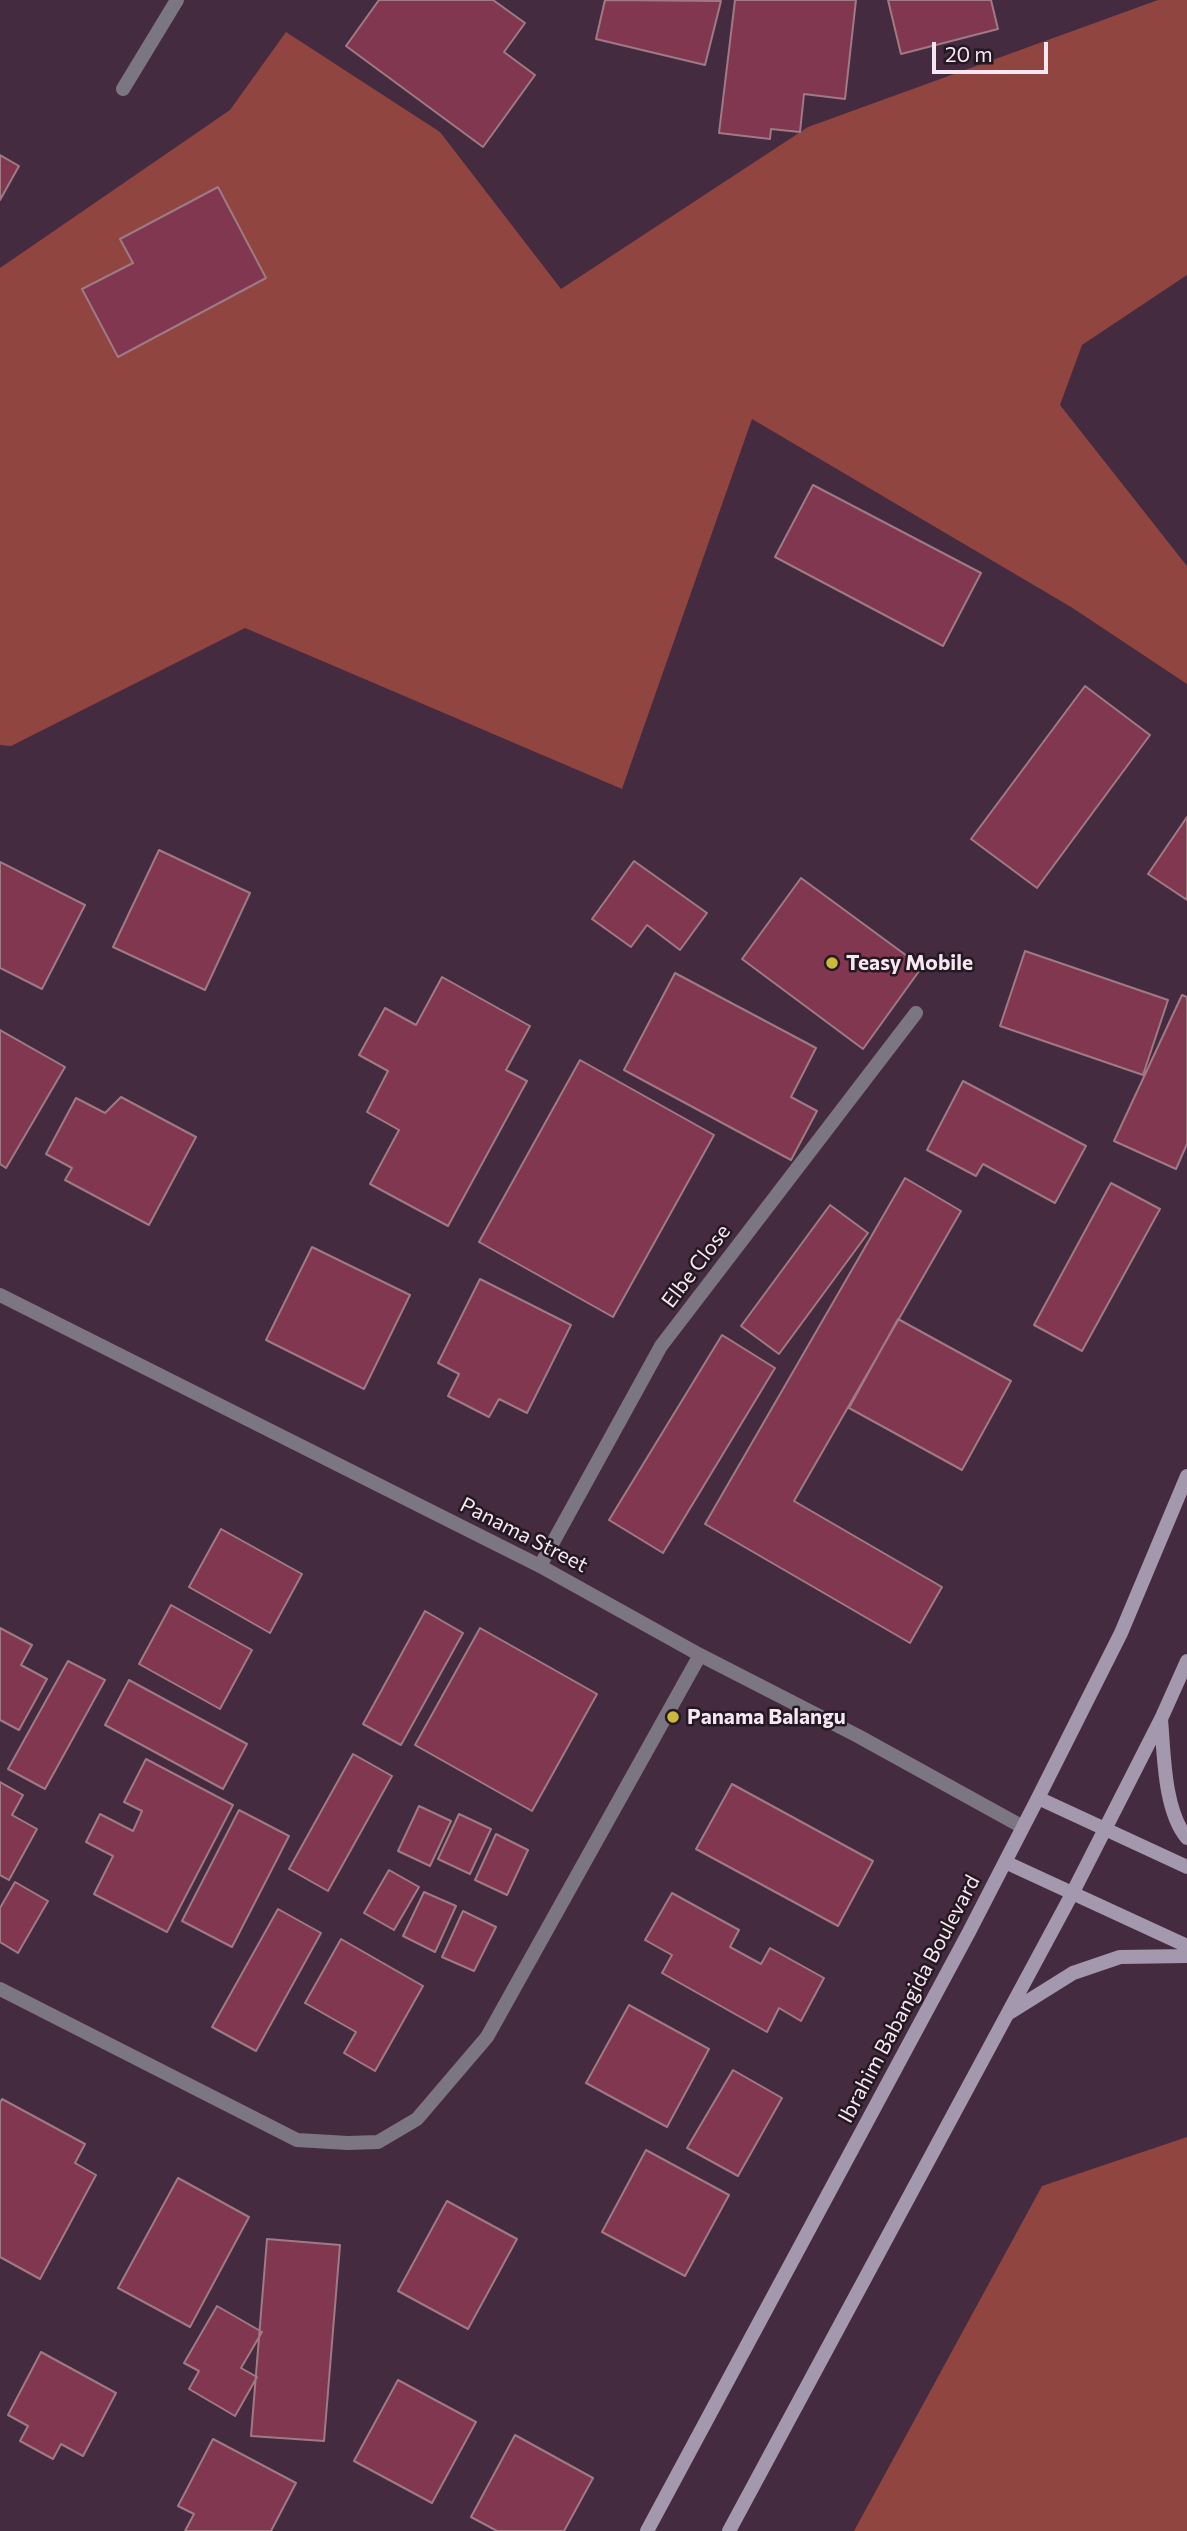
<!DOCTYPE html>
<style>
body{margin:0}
#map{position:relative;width:1187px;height:2531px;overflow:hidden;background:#452b3f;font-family:Commissioner,sans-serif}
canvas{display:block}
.scale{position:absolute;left:932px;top:42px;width:116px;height:32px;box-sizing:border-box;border:4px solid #f7e7f3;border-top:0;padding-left:9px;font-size:21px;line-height:24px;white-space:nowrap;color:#f7e7f3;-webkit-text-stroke:5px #241821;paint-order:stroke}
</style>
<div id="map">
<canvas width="1187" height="2531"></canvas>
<div class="scale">20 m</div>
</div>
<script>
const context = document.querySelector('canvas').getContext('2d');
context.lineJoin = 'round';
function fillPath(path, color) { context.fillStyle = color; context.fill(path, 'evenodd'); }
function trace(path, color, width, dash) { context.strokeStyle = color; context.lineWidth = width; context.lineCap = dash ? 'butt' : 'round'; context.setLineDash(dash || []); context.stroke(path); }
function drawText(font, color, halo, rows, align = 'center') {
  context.font = font + ' Commissioner,sans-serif'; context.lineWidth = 5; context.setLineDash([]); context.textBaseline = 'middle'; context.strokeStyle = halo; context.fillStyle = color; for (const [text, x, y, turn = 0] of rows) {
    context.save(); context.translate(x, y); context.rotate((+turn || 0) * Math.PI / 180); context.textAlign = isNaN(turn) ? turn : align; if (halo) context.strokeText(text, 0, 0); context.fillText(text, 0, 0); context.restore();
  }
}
fillPath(new Path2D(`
 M1158,0H1187V275L1082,345L1060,405L1187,566V684L1071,607L752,419L622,789L245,628L11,746L0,745V268L230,110L286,32L440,132L561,289L808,127Z
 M1187,2137V2531H854L1042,2186Z`), '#904540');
const building = new Path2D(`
 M379,0H493L525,23L504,52L535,75L483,147L346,46Z
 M605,0L721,1L705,65L596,39Z
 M735,0H856L845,99L804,94L800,132L771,129L770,139L719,133Z
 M888,0H991L998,29L901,54Z
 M0,155L19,166L0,200Z
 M218,187L266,278L118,357L82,289L133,263L120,239Z
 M813,485L981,573L943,646L775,557Z
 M1085,686L1150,735L1037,888L971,839Z
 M1187,817V900L1148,874Z
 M159,850L250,893L205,990L113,947Z
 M634,861L707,913L680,950L647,925L631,947L592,919Z
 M0,862L85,905L42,989L0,968Z
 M801,878L922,967L863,1049L742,959Z
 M1025,951L1168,1000L1143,1075L1000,1026Z
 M675,973L816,1048L791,1097L817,1111L791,1160L624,1070Z
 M442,977L530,1026L506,1070L527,1081L448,1226L370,1184L399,1130L367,1112L388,1071L359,1055L385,1008L416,1025Z
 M1182,995L1187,997V1144L1176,1169L1114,1141Z
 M0,1030L65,1067L6,1168L0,1164Z
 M580,1060L714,1135L613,1317L479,1242Z
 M963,1081L1086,1146L1055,1203L983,1164L976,1176L927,1150Z
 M121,1097L196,1137L149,1225L65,1180L72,1168L46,1154L76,1098L105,1113Z
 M905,1178L961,1211L794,1501L942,1587L910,1643L705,1524Z
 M1111,1183L1160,1209L1082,1351L1034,1325Z
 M830,1205L868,1233L779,1354L741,1326Z
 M312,1247L410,1295L364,1389L266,1340Z
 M480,1279L571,1325L527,1413L499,1399L489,1417L448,1396L459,1374L438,1363Z
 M898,1319L1011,1381L962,1470L849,1408Z
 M722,1335L775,1368L663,1553L609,1520Z
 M221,1529L302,1574L270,1633L189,1587Z
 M171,1605L252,1650L220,1709L139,1664Z
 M425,1611L463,1633L401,1745L363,1724Z
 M0,1628L32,1645L21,1665L47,1679L19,1730L0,1720Z
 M480,1628L597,1694L532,1811L415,1745Z
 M68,1661L105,1680L45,1789L8,1769Z
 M129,1680L247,1744L223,1789L105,1725Z
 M353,1754L392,1776L328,1891L289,1869Z
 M146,1759L233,1805L167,1932L94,1894L113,1856L86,1842L100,1814L133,1831L142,1811L124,1802Z
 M0,1782L23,1795L12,1815L37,1829L9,1880L0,1875Z
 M732,1784L873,1861L838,1926L696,1849Z
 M419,1806L451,1821L430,1866L398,1851Z
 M239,1810L289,1836L232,1947L182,1921Z
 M459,1814L491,1829L470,1874L438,1859Z
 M496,1834L528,1850L507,1895L475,1880Z
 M389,1870L419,1887L394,1930L364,1913Z
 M15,1882L48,1901L18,1953L0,1942V1908Z
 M424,1892L456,1906L435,1952L403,1936Z
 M672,1893L739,1930L730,1947L761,1964L770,1948L824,1978L801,2021L779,2008L767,2032L662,1973L672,1955L645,1940Z
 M278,1909L321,1933L256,2051L212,2027Z
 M463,1911L496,1927L474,1971L442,1957Z
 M341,1939L423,1986L375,2071L344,2053L356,2032L305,2003Z
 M629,2005L709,2049L667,2127L586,2083Z
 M733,2070L782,2098L738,2176L687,2148Z
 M2,2099L85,2144L75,2163L96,2175L40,2279L0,2257V2103Z
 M646,2150L729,2195L685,2276L602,2232Z
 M178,2178L249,2217L190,2327L118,2288Z
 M447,2201L517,2239L468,2329L398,2291Z
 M267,2239L340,2245L324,2441L251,2436Z
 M217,2306L262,2332L241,2368L257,2377L235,2416L189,2389L199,2371L184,2363Z
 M41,2352L116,2393L83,2456L61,2444L53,2459L20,2441L28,2426L8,2415Z
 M398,2380L476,2422L432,2503L354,2461Z
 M515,2435L593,2478L564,2531H497L471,2517Z
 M213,2439L296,2483L271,2531H185L194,2514L178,2506Z`);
fillPath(building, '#823751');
trace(building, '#9f7a84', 2);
trace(new Path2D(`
 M123,89L177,0
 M0,1295L540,1566L700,1655L858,1736L1021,1826
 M540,1566L661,1346L916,1013
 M0,1989L297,2140L348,2143L378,2142L417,2119L487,2037L700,1655`), '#7c7582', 14);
trace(new Path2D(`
 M1161,1719C1164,1754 1164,1811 1187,1838
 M1038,1798L1187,1867
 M1005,1862L1187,1946
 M1009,2013L1073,1973L1120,1957L1187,1956
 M647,2531L969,1932L1038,1798L1121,1633L1187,1476
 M729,2531L1072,1894L1161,1719L1187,1661`), '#a498ae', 14);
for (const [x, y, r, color] of [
 [832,963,7,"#cbba39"],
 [673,1717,7,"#cbba39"]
]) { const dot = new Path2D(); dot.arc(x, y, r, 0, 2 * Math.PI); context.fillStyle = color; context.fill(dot); trace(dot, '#241821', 2.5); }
drawText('bold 21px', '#f7e7f3', '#241821', [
 ["Teasy Mobile",846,963],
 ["Panama Balangu",687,1717]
], 'left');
drawText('21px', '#f7e7f3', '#241821', [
 ["Elbe Close",696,1266,-53],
 ["Panama Street",524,1535,27],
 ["Ibrahim Babangida Boulevard",909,1999,-62]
]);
</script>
